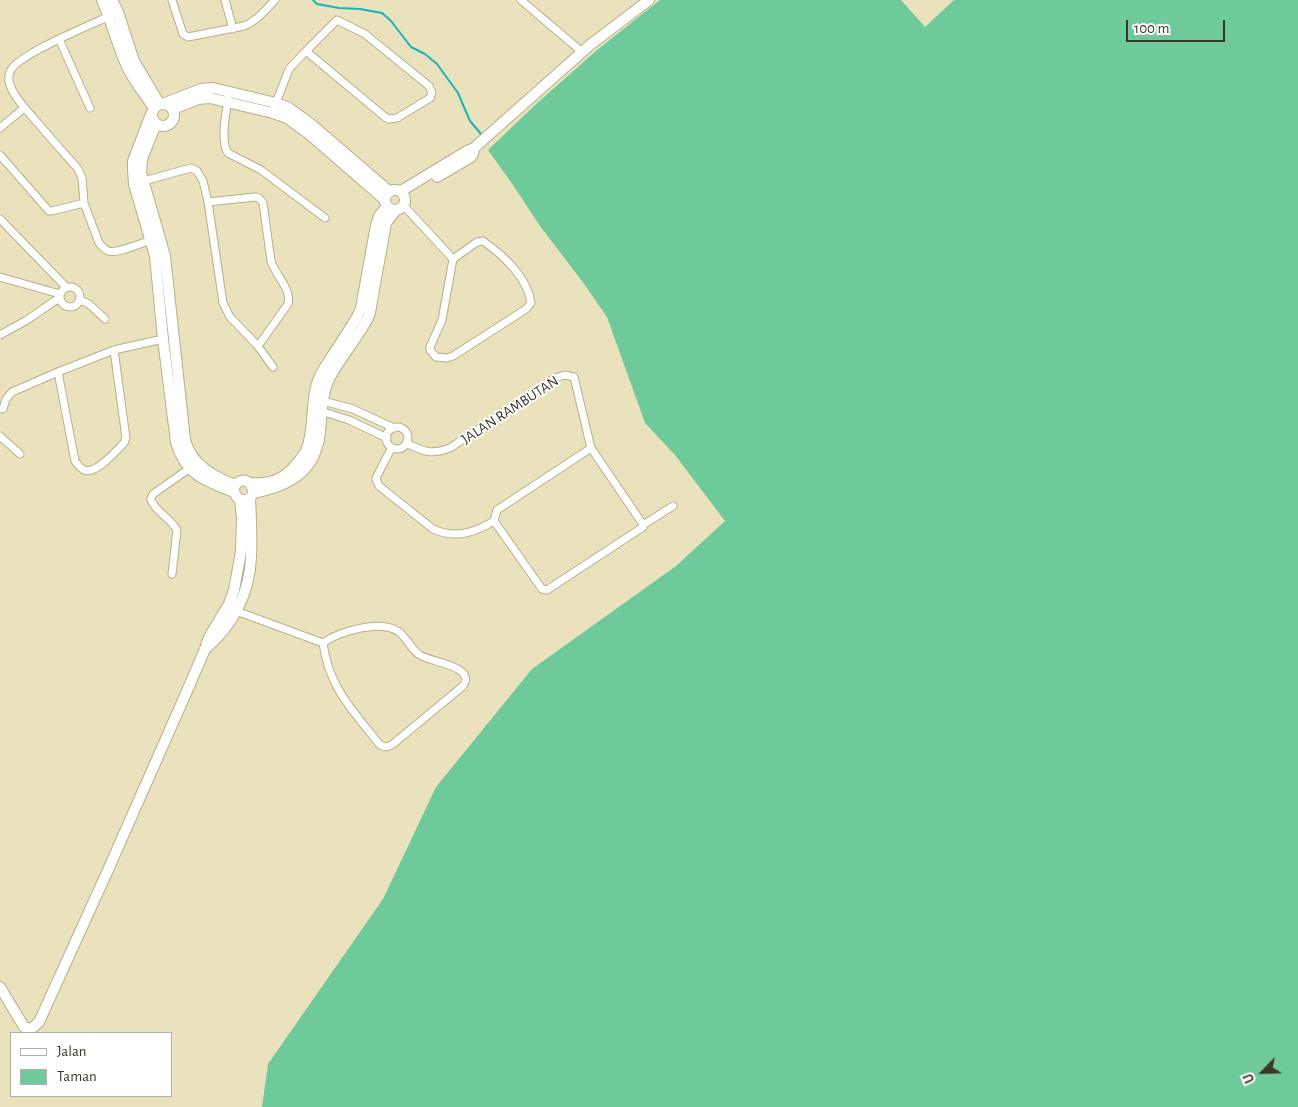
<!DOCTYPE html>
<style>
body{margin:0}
#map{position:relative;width:1298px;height:1107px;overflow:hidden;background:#eae2bc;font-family:"Alegreya Sans",sans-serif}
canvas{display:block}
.legend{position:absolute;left:10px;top:1032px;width:162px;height:65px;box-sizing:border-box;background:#fff;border:1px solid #b0afa9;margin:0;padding:6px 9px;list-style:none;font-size:15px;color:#3a3628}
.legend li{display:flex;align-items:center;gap:10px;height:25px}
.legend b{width:25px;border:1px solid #b0afa9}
.north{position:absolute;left:1238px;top:1047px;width:50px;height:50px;-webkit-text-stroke:4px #fff;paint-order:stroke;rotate:246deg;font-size:14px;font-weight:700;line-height:20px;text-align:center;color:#3a3628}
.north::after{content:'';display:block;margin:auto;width:18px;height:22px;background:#3a3628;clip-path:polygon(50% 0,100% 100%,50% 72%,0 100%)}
.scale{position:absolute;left:1126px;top:20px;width:99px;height:22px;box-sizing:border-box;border:2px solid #3a3628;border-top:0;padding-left:6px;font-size:15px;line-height:18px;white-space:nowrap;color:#3a3628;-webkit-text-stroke:4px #fff;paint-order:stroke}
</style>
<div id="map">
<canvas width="1298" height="1107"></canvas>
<ul class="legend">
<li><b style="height:6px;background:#fff"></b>Jalan</li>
<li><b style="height:14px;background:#6eca9a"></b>Taman</li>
</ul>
<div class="north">U</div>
<div class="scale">100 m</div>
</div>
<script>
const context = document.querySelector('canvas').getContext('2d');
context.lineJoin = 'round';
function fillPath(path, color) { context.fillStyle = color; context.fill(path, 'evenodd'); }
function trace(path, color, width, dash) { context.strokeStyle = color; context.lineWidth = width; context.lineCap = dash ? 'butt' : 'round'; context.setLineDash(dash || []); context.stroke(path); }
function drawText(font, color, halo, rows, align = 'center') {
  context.font = font + ' "Alegreya Sans",sans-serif'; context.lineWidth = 4; context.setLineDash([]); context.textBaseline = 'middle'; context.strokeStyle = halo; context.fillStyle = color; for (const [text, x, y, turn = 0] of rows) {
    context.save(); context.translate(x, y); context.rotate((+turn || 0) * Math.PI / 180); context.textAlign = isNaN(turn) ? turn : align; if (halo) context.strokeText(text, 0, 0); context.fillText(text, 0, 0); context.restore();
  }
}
fillPath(new Path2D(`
 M660,0H901L925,27L954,0H1298V1107H262L268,1064L383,899L436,787L532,669L676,566L725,521L675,455L645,423L607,317L582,281L540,226L513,185L488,150L535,105L597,50Z`), '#6eca9a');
trace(new Path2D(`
 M313,0L317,4L339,8L360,9L382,13L391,21L411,47L425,54L437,64L458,93L470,121L482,135`), '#17b5b8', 2);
const street = new Path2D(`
 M172,0L183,34L188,37L244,26C257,21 265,10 275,0
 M225,0L233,29
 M521,0L582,52
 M112,15C93,24 15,55 10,72C7,78 10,85 12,90C19,103 29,113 38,123C51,139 65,154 78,169L82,178L84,203L99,243C102,246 104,249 108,251C117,254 142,243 151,240
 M337,20L365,34L429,86L432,93L430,98L397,118L389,119L385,117L306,51Z
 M59,39L90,108
 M228,99C226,114 220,141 228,153L261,170L325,218
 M273,113L276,103L289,69L306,51
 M0,128L24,108
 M0,155L49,211H52L84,203
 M140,182L191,168L197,171L203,181L208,202L223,303L230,317L257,345L273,367
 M208,202L255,197L259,198L263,203L271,261C275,275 292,289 288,304L261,342L257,345
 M404,206L453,259
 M0,219L66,287
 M483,241C503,255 528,278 531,303L526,309L453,356L447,358L436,357L430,350V347L442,320L453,259L477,242Z
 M0,277L60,294
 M60 297a10 10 0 1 1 20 0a10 10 0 1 1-20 0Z
 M80,300L89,304L105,319
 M0,335L27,320L59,298
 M58,372L75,461C78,465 80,468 84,470C96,475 116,451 124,443L126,438L114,350
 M323,401L353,409L394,428
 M3,409L6,399L12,392L58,372L114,350L163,339
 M321,411L349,420L387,438
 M386 438a11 11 0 1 1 22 0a11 11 0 1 1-22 0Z
 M0,436L20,454
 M406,443C424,452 432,455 450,448L555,378L565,375L574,377L591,448L642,523L643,527L547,590L542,589L494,521
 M392,447L377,476L376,479L379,486L433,529C455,539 474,533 494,521L497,510L591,448
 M643,525L673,506
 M172,574L177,530C171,519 157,512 152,502C150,499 151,498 153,494L193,466
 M236,611L323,643C340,631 381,619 399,632C408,639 411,650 420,655C430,662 477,666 463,686L393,744C388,747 386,748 380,745C353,711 329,688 323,643`);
const secondary = new Path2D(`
 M102,0C111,20 116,41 125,62C131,78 144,93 154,108
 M112,0L118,12L134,61L159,103
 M165,103L201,89L213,88L276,103L289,108L311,124L389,191
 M152 115a11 11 0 1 1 22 0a11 11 0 1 1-22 0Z
 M173,109L198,99L210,98L273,113L287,118L309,134L385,200
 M151,114L133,161V170L134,184L155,256L163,339L176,442C185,475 206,481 234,492
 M156,124L142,159L141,172L144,183L165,256L185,440C192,465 212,476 235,485
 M437,177L471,157L473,154L474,148
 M385 200a10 10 0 1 1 20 0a10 10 0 1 1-20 0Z
 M401,191L467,151L474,148L590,45L649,0
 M250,483C267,484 279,482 292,469C297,463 302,458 306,451C316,428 309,399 320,376C323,369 328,363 332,356C341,343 349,330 357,317L361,308L376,225L379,216L387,206
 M253,493C281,488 309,477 317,447C320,438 320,429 321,420C322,406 323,392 329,379C340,358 357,339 368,318L370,312L386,223L396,210
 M206,648C233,626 250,592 251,557C252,537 251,517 250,498
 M0,987L24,1027L31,1029L39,1022L108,870L187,691L205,649L209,637L229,604L234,590L241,552L242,518L240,500C235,496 231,489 237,483C251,472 263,502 240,500`);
trace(street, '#b7af8b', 9);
trace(secondary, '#b7af8b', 12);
trace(street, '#fff', 7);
trace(secondary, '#fff', 10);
drawText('15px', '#3a3628', '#fff', [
 ["JALAN RAMBUTAN",510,410,-33]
]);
</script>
